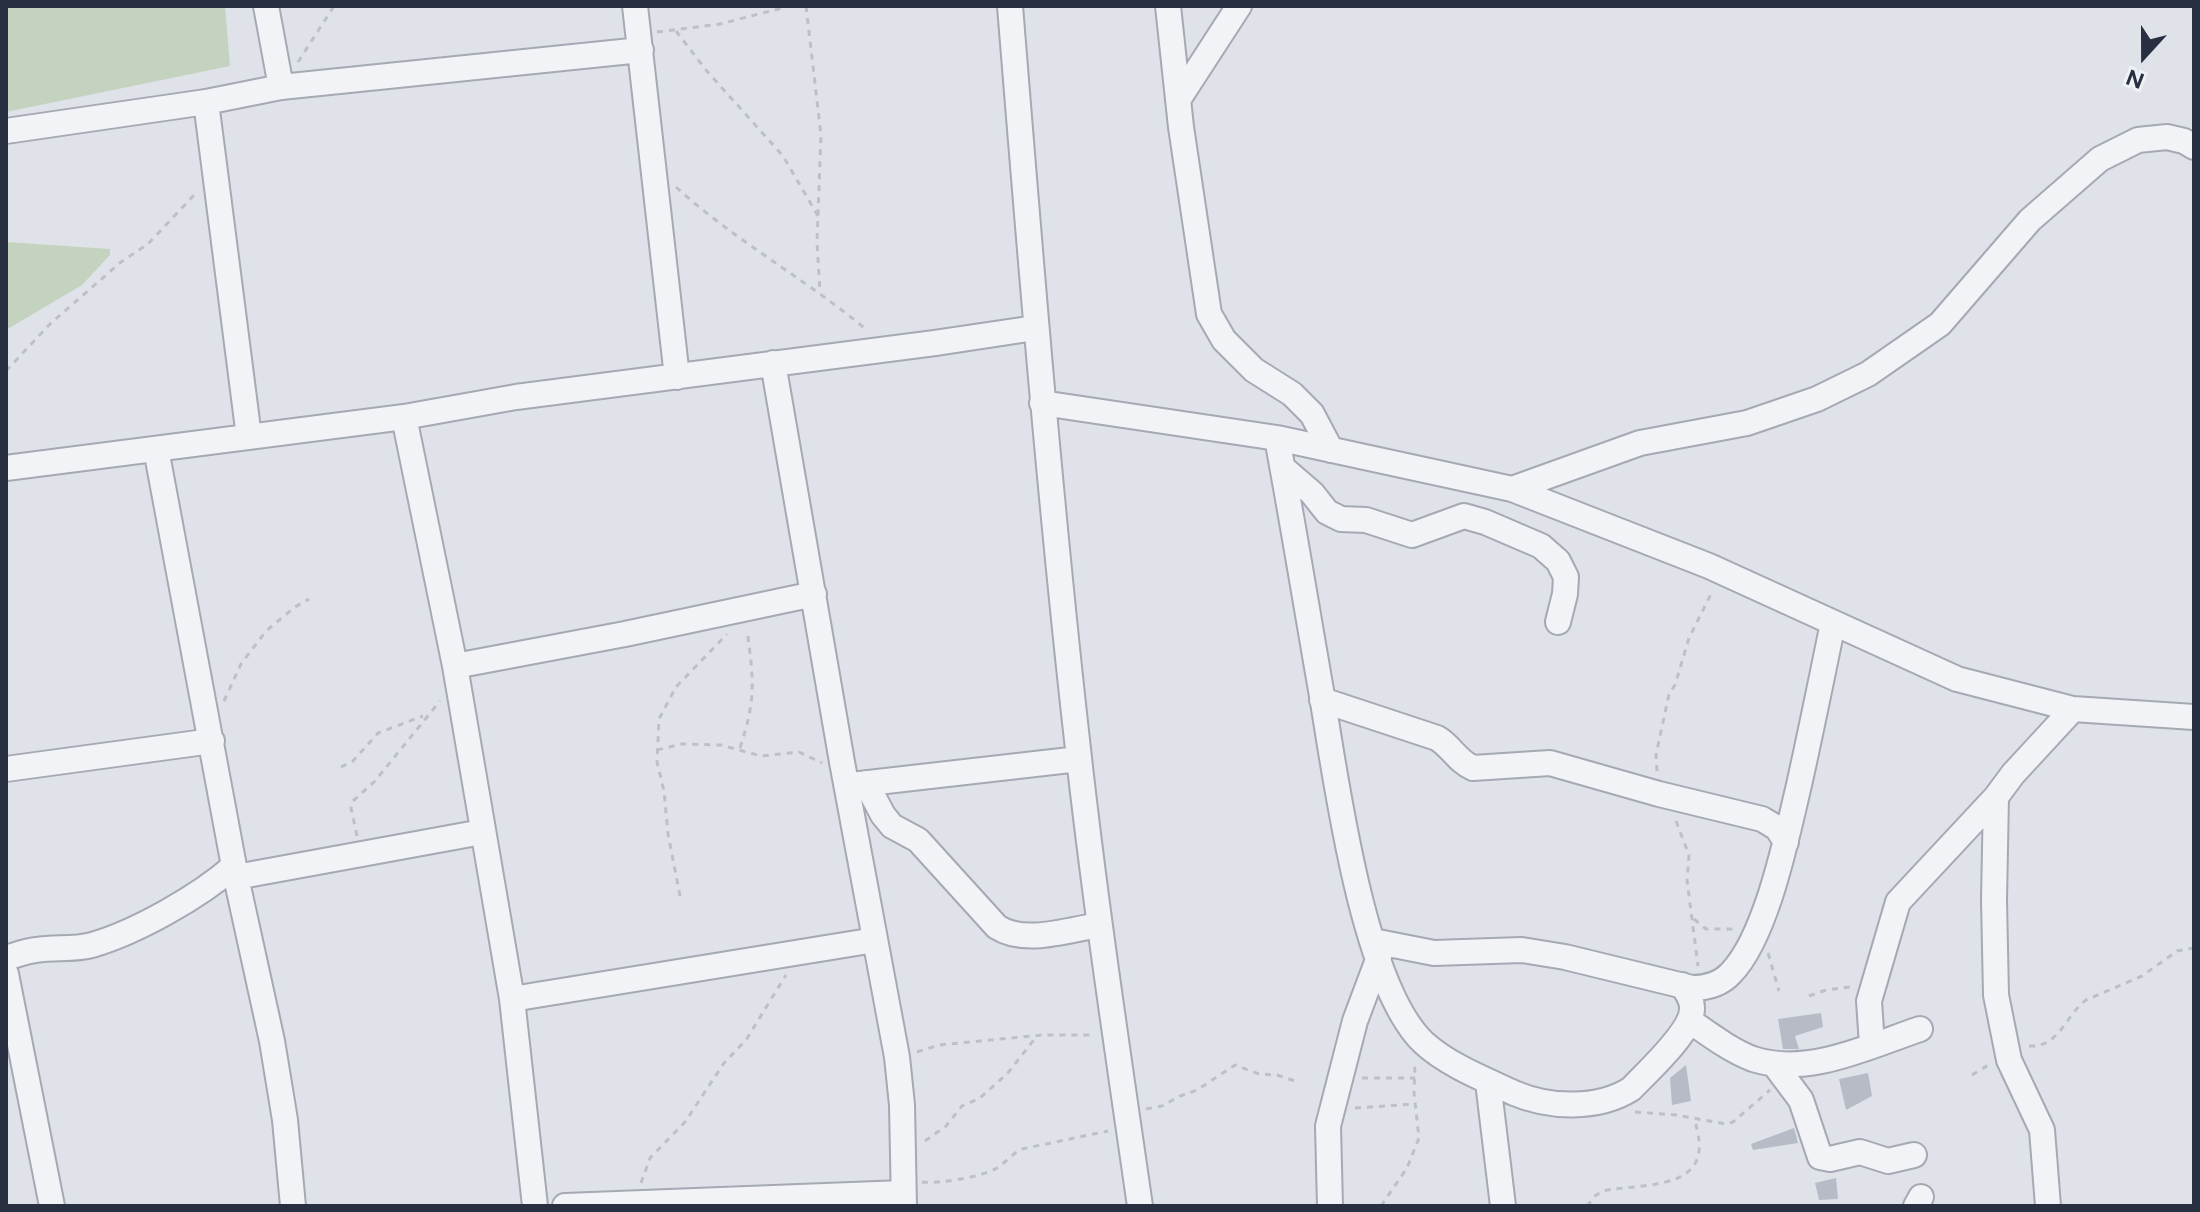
<!DOCTYPE html>
<style>
body{margin:0}
#map{position:relative;width:2200px;height:1212px;overflow:hidden;background:#dfe2e9;font-family:Figtree,sans-serif}
canvas{display:block}
.frame{position:absolute;inset:0;border:8px solid #272f41;pointer-events:none}
.north{position:absolute;left:2104px;top:16px;width:80px;height:80px;-webkit-text-stroke:6px #eef1f6;paint-order:stroke;rotate:201deg;font-size:22px;font-weight:700;line-height:32px;text-align:center;color:#272f41}
.north::after{content:'';display:block;margin:auto;width:28px;height:36px;background:#272f41;clip-path:polygon(50% 0,100% 100%,50% 72%,0 100%)}
</style>
<div id="map">
<canvas width="2200" height="1212"></canvas>
<div class="frame"></div>
<div class="north">N</div>
</div>
<script>
const context = document.querySelector('canvas').getContext('2d');
context.lineJoin = 'round';
function fillPath(path, color) { context.fillStyle = color; context.fill(path, 'evenodd'); }
function trace(path, color, width, dash) { context.strokeStyle = color; context.lineWidth = width; context.lineCap = dash ? 'butt' : 'round'; context.setLineDash(dash || []); context.stroke(path); }
fillPath(new Path2D(`
 M6,6H225L230,66L6,112Z
 M6,242L110,249V255L82,285L6,330Z`), '#c3d3bf');
fillPath(new Path2D(`
 M1821,1013L1823,1027L1795,1036L1799,1049H1783L1778,1019Z
 M1686,1065L1691,1101L1672,1105L1670,1078Z
 M1868,1073L1872,1096L1846,1110L1839,1079Z
 M1794,1128L1798,1143L1753,1150L1751,1144Z
 M1836,1178L1838,1199L1819,1200L1815,1183Z`), '#b6bbc6');
const minor = new Path2D(`
 M266,6L281,87
 M635,6L677,377
 M1010,6C1030,254 1050,502 1078,749C1095,902 1118,1054 1140,1206
 M1168,6L1181,127L1209,314L1224,340L1254,370L1292,394L1312,414L1331,450
 M1178,100L1239,6
 M206,102L249,437
 M6,131L206,102L281,87L641,50
 M773,363L842,762L897,1057L902,1105L904,1206
 M1042,403L1277,438L1512,489L1709,566L1957,679L2073,709L2194,717
 M404,417L455,666L512,999L535,1206
 M1277,438C1293,524 1307,610 1322,696C1336,780 1363,986 1424,1043C1448,1065 1484,1079 1514,1093C1549,1108 1598,1110 1631,1089C1647,1072 1693,1031 1692,1008C1692,998 1687,993 1682,985
 M156,449L236,877L272,1041L285,1120L293,1206
 M6,468L404,417L516,397L935,343L1035,328
 M1283,468L1312,493L1327,512L1341,519L1366,520L1412,535L1464,516L1485,522L1541,546L1558,561L1566,577L1565,594L1558,622
 M1512,489L1640,443L1747,423L1817,399L1868,374L1940,324L2030,220L2100,159L2138,140L2167,137L2184,141L2194,147
 M455,666L625,634L814,594
 M1322,700L1437,738C1451,746 1458,762 1473,768L1550,763L1659,794L1762,819L1777,828L1786,842
 M6,769L212,741
 M866,783L883,815L892,826L918,840L997,927C1025,945 1068,930 1099,925
 M851,785L1079,759
 M1996,797L1994,900L1996,995L2009,1060L2042,1130L2048,1206
 M236,877L482,832
 M1373,941L1434,953L1522,950L1565,957L1692,988C1707,988 1721,984 1731,973C1767,936 1787,835 1799,785C1811,731 1822,677 1833,623
 M6,958C16,955 26,951 36,950C55,947 74,950 92,945C137,932 200,896 234,866
 M6,974L52,1206
 M512,999L875,940
 M1690,1021C1709,1034 1731,1051 1753,1059C1808,1077 1869,1046 1920,1029
 M1872,1045L1869,1001L1898,902L1996,797L2013,774L2073,709
 M1774,1064L1801,1100L1820,1157L1830,1159L1860,1152L1888,1161L1914,1155
 M1488,1082L1503,1206
 M565,1206L903,1193
 M1330,1206L1328,1126L1355,1021L1379,957
 M1916,1206L1921,1197`);
trace(minor, '#a4a9b3', 28);
trace(new Path2D(`
 M806,6L821,135L817,242L820,292
 M676,31L706,70L783,156L818,216
 M657,32L720,24L790,6
 M298,62L334,6
 M676,187C735,241 806,279 868,331
 M6,371L50,324L121,262L148,244L196,193
 M224,701L241,664L266,631L295,607L309,599
 M740,748C756,699 754,681 747,630
 M657,750L682,744L721,745L761,756L799,752L822,763
 M341,767L353,761L378,733L423,716
 M1657,771L1656,755L1669,694L1675,685L1689,638L1713,590
 M1676,821L1689,855L1687,880L1698,966
 M357,836L351,808L353,801L375,781L440,701
 M680,896L668,834L664,791L657,762L659,719L676,687L727,634
 M1694,919L1706,929H1734
 M1768,953L1779,991
 M1809,996L1826,990L1850,987
 M2029,1046C2059,1048 2065,1016 2086,1000L2142,976L2177,951L2194,948
 M917,1052L939,1045L1042,1035H1095
 M1972,1075L1990,1064
 M1362,1078H1415
 M1355,1108L1415,1104
 M1146,1109L1162,1106L1180,1096L1197,1090L1235,1065L1259,1074L1277,1075L1295,1081
 M1635,1112L1676,1115L1726,1124L1733,1122L1770,1090
 M925,1141L946,1126L962,1106L980,1098L1007,1074L1037,1036
 M922,1182C939,1184 982,1177 997,1168C1006,1162 1012,1154 1022,1149L1108,1131
 M641,1183L650,1158L685,1122L724,1063L746,1040L786,975
 M1381,1206L1407,1168L1419,1138L1414,1093L1415,1064
 M1587,1206L1596,1195L1607,1190C1655,1183 1718,1189 1694,1119`), '#bdc0c8', 3, [6, 6]);
trace(minor, '#f2f3f7', 24);
</script>
